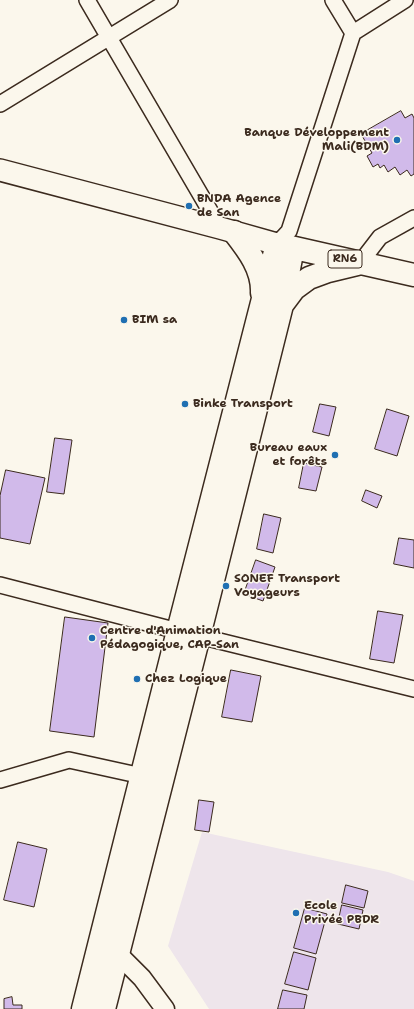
<!DOCTYPE html>
<meta charset="utf-8">
<style>
body{margin:0}
canvas{display:block;background:#fbf7ec}
</style>
<canvas width="414" height="1009"></canvas>
<script>
const context = document.querySelector('canvas').getContext('2d');
context.lineJoin = 'round';
function fillPath(path, color) { context.fillStyle = color; context.fill(path, 'evenodd'); }
function trace(path, color, width, dash) { context.strokeStyle = color; context.lineWidth = width; context.lineCap = dash ? 'butt' : 'round'; context.setLineDash(dash || []); context.stroke(path); }
function drawText(font, color, halo, rows, align = 'center') {
  context.font = font + ' "Shantell Sans",sans-serif'; context.lineWidth = 3; context.setLineDash([]); context.textBaseline = 'middle'; context.strokeStyle = halo; context.fillStyle = color; for (const [text, x, y, turn = 0] of rows) {
    context.save(); context.translate(x, y); context.rotate((+turn || 0) * Math.PI / 180); context.textAlign = isNaN(turn) ? turn : align; if (halo) context.strokeText(text, 0, 0); context.fillText(text, 0, 0); context.restore();
  }
}
fillPath(new Path2D(`
 M202,832L388,872L414,881V1009H209L168,946Z`), '#eee5eb');
const building = new Path2D(`
 M401,111L405,118L412,114L414,118V174L411,176L407,170L400,175L395,167L388,172L384,165L380,168L378,164L373,167L367,156L372,153L361,134Z
 M320,404L336,407L329,436L313,432Z
 M387,409L409,416L397,456L375,449Z
 M55,438L72,440L64,494L47,492Z
 M304,463L322,467L316,491L299,488Z
 M6,470L45,478L30,544L0,538V496Z
 M366,490L382,496L377,508L362,501Z
 M264,514L281,518L273,553L257,549Z
 M399,538L414,540V568L394,564Z
 M256,560L275,567L263,601L244,594Z
 M378,611L403,615L394,663L370,659Z
 M65,617L108,623L94,737L50,731Z
 M231,670L261,676L252,722L222,717Z
 M199,800L214,802L209,832L195,830Z
 M18,842L47,849L34,907L4,900Z
 M346,885L368,891L364,908L342,903Z
 M342,905L363,910L359,929L338,924Z
 M305,908L327,914L316,954L294,948Z
 M294,952L316,958L308,990L285,984Z
 M283,990L307,995L304,1009H278Z
 M12,997L13,1005H22V1009H4V999Z`);
fillPath(building, '#d1baea');
trace(building, '#3b2a1e', 1);
const minor = new Path2D(`
 M87,0L220,228
 M333,0L353,33
 M0,104L170,0
 M277,244L289,231L353,33L405,0
 M360,263L380,237L414,218
 M0,585L178,631
 M199,636L414,689
 M0,780L69,760L142,776`);
const tertiary = new Path2D(`
 M107,951L118,954L142,978L165,1009`);
const secondary = new Path2D(`
 M0,170L220,228L277,244`);
const primary = new Path2D(`
 M234,232C248,250 263,269 262,293
 M282,305L294,289L309,278L328,271L357,264
 M83,1009L178,631L277,244L414,275
 M104,1009L199,636L282,305L293,248`);
trace(minor, '#3b2a1e', 18);
trace(tertiary, '#3b2a1e', 21);
trace(secondary, '#3b2a1e', 24);
trace(primary, '#3b2a1e', 25);
trace(minor, '#fbf7ec', 15);
trace(tertiary, '#fbf7ec', 18);
trace(secondary, '#fbf7ec', 21);
trace(primary, '#fbf7ec', 22);
for (const [x, y, r, color] of [
 [397,140,4,"#1f6fb2"],
 [189,206,4,"#1f6fb2"],
 [124,320,4,"#1f6fb2"],
 [185,404,4,"#1f6fb2"],
 [335,455,4,"#1f6fb2"],
 [226,586,4,"#1f6fb2"],
 [92,638,4,"#1f6fb2"],
 [137,679,4,"#1f6fb2"],
 [296,913,4,"#1f6fb2"]
]) { const dot = new Path2D(); dot.arc(x, y, r, 0, 2 * Math.PI); context.fillStyle = color; context.fill(dot); trace(dot, '#fbf7ec', 1.5); }
for (const [x, y, w] of [
 [345,259,34]
]) { const box = new Path2D(); box.roundRect(x - w / 2, y - 9, w, 18, 3); context.fillStyle = '#fbf7ec'; context.fill(box); trace(box, '#3b2a1e', 1); }
drawText('bold 11px', '#3b2a1e', null, [
 ["RN6",345,259]
]);
drawText('bold 12px', '#3b2a1e', '#fbf7ec', [
 ["Banque Développement",389,133,"right"],
 ["Mali(BDM)",389,147,"right"],
 ["BNDA Agence",197,199],
 ["de San",197,213],
 ["BIM sa",132,320],
 ["Binke Transport",193,404],
 ["Bureau eaux",327,448,"right"],
 ["et forêts",327,462,"right"],
 ["SONEF Transport",234,579],
 ["Voyageurs",234,593],
 ["Centre d'Animation",100,631],
 ["Pédagogique, CAP-San",100,645],
 ["Chez Logique",145,679],
 ["Ecole",304,906],
 ["Privée PBDR",304,920]
], 'left');
</script>
